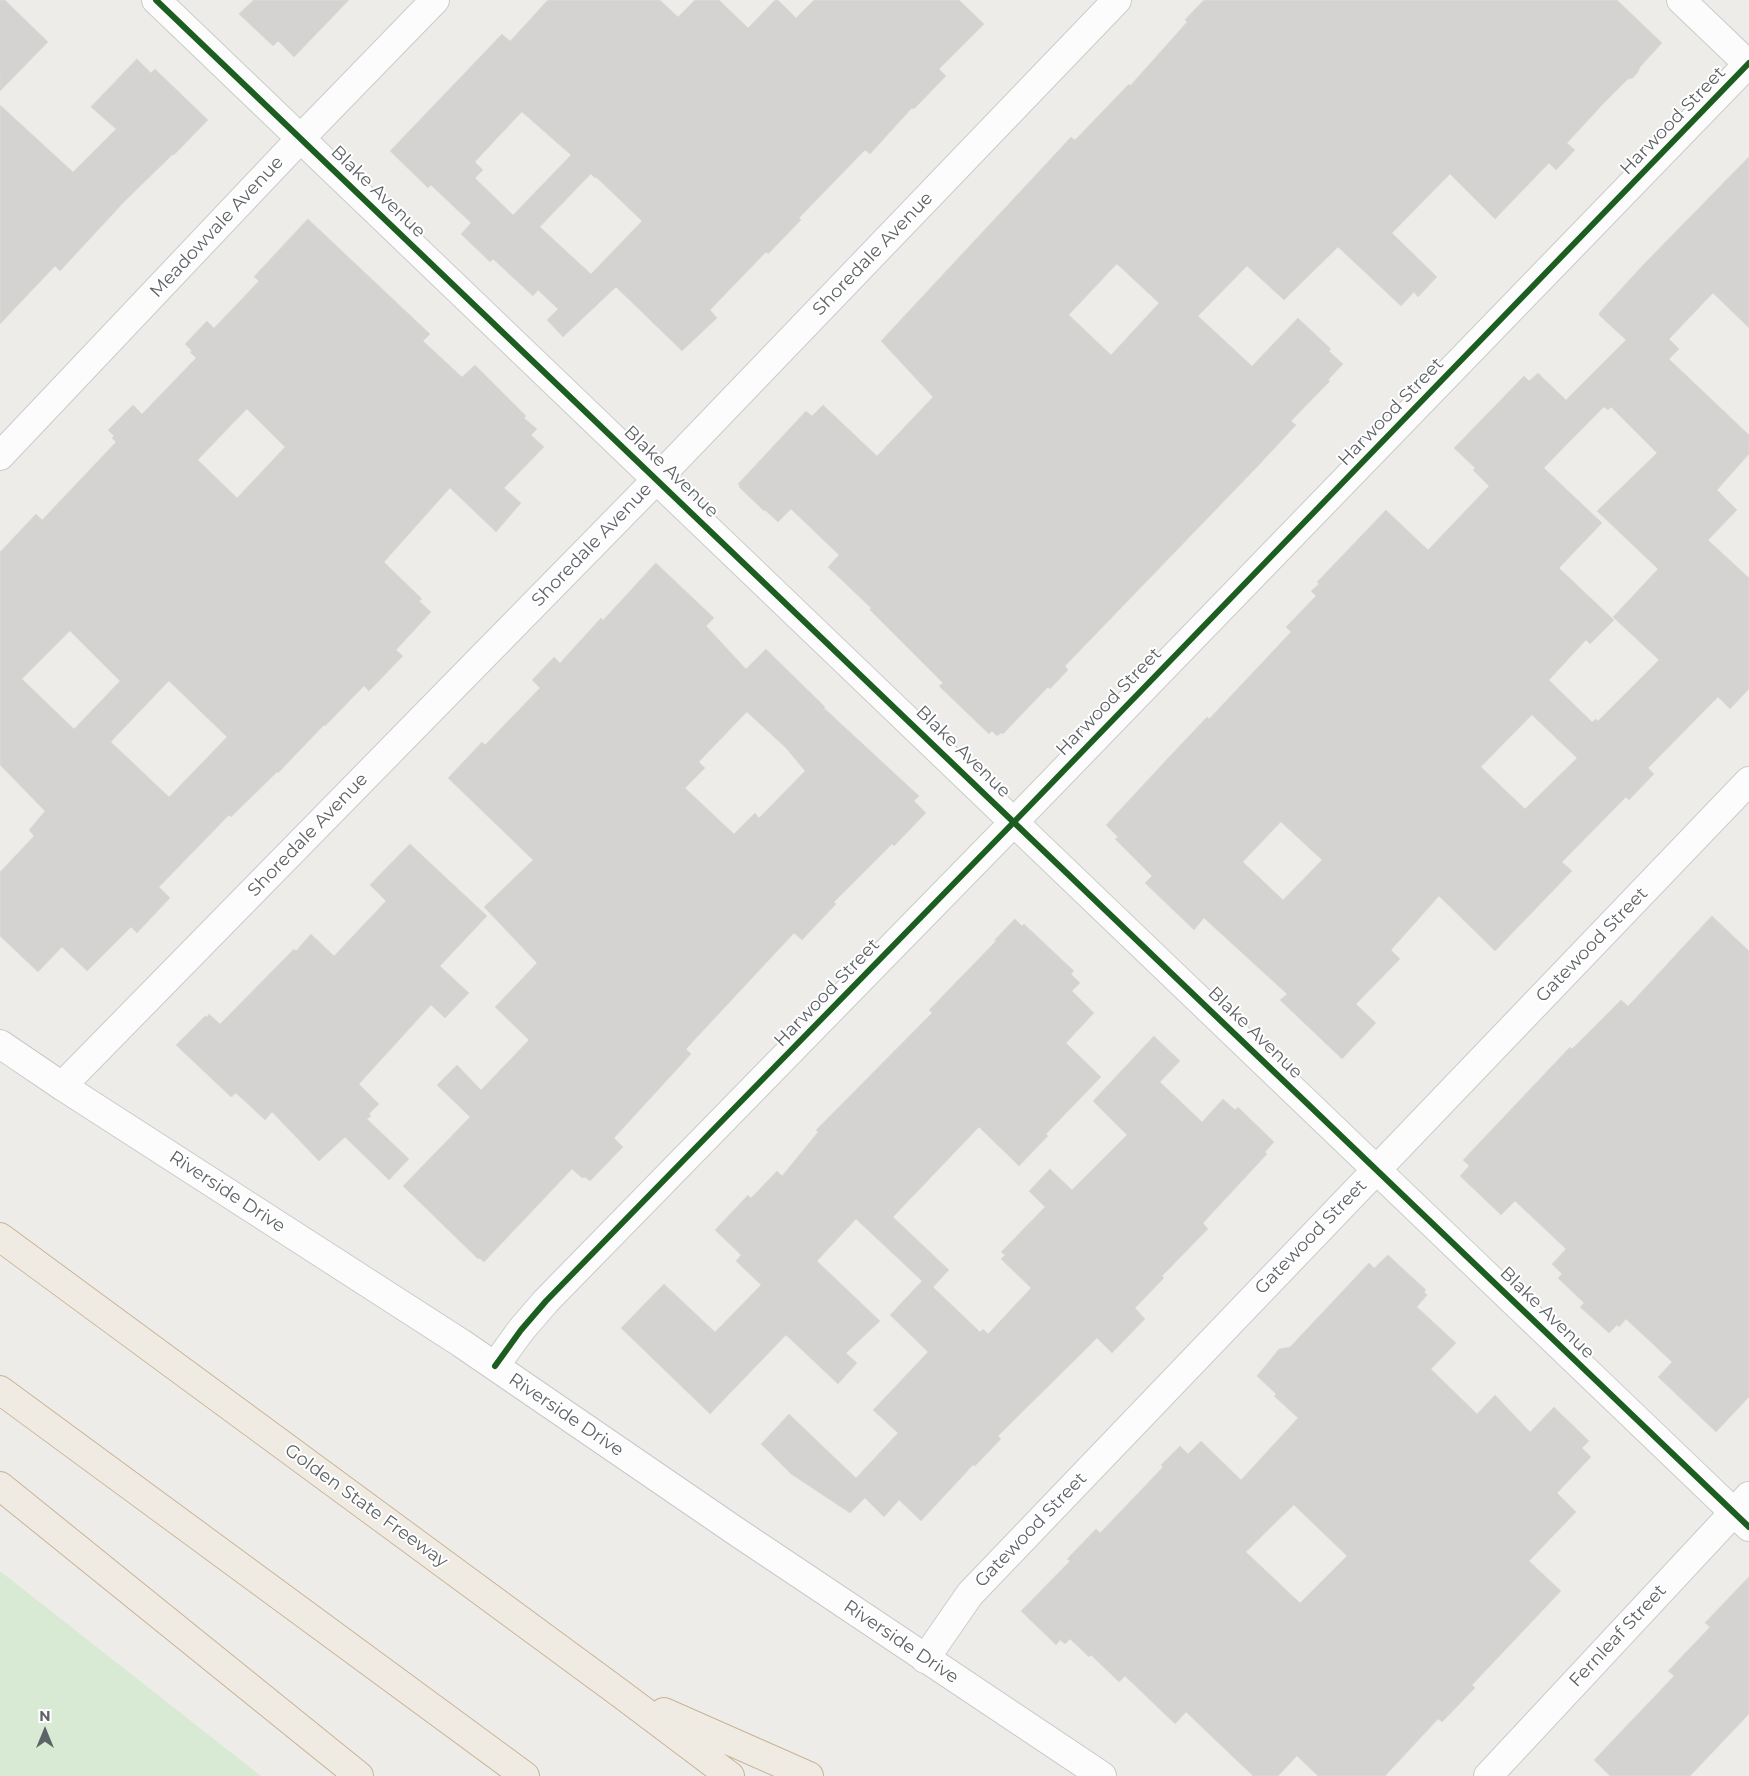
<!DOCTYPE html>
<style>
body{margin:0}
#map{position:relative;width:1749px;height:1776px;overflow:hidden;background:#eeece9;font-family:Montserrat,sans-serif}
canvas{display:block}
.north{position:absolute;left:20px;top:1706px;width:50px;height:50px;-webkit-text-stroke:4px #fff;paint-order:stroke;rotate:0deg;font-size:14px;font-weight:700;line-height:20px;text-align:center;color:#5e6367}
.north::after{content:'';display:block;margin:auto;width:18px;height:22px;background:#5e6367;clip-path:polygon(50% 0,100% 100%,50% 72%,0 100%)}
</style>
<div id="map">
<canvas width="1749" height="1776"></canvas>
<div class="north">N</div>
</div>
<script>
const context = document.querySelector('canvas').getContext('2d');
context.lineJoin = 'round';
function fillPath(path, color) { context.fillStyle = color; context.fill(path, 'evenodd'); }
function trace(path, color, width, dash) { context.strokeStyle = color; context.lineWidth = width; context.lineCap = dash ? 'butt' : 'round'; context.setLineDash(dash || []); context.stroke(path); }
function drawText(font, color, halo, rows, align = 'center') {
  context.font = font + ' Montserrat,sans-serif'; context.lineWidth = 4; context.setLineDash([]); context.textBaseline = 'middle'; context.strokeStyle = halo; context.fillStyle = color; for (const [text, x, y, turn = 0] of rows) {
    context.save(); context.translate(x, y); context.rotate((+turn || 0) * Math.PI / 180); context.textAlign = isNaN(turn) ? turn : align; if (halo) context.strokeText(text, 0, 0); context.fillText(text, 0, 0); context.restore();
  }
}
fillPath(new Path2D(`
 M0,1571L261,1776H0Z`), '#d8ead4');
const building = new Path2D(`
 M0,0H5L48,42L0,91Z
 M254,0H349L294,57L278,41L273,46L239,14Z
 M548,0H660L678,17L695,0H719L748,28L775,0H778L796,18L814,0H959L984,24L939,69L946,76L914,109L912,108L870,154L865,150L799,218L801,220L768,254L766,252L710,310L717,318L682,351L616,287L563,337L547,320L558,309L538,290L533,296L493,259L490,262L461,234L471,223L431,185L428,188L390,151L502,34L510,41ZM522,112L571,155L513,215L475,178L483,170L475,162ZM591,174L595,178L596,177L642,221L591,274L540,227Z
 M1204,0H1617L1662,43L1640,67L1638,72L1633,78L1628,79L1604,103L1567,143L1575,150L1556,170L1549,163L1495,219L1450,174L1392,233L1437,277L1418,297L1414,292L1401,306L1338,247L1284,300L1247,266L1198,316L1252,366L1298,318L1331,349L1329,351L1343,364L1328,380L1330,381L1291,421L1296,425L1257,467L1065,666L1068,670L1050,689L1048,687L1003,734L1001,733L997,736L992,731L989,734L939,686L943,683L870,610L871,608L828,567L839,555L791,509L778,522L765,510L764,511L739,487L740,486L738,484L806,411L812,416L823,405L877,456L933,397L881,341L1071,137L1075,140L1129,84L1130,86L1187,22L1185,20ZM1117,264L1159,303L1111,355L1069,315Z
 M137,59L151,73L155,69L208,120L174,155L173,154L124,202L60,271L55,266L0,324V105L73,172L116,129L91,107Z
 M1749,157V328L1713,293L1669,339L1679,349L1669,359L1749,435V454L1717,490L1737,510L1708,540L1749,578V689L1730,709L1718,697L1648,768L1654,774L1629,800L1626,797L1562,862L1572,871L1495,951L1439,896L1391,950L1400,959L1356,1004L1376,1023L1342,1059L1280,1000L1287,994L1204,918L1194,930L1145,883L1152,876L1115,839L1118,837L1106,825L1170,756L1207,717L1209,719L1291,632L1286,627L1316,596L1311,591L1319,584L1317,582L1386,510L1428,550L1489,486L1473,470L1475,468L1454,448L1524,376L1529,381L1538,373L1566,400L1626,340L1599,315L1600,312L1644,264ZM1604,407L1608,410L1611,407L1657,453L1597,511L1658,569L1613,617L1659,660L1598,721L1596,719L1592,722L1549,680L1586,640L1590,644L1614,620L1559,568L1602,523L1544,468ZM1532,715L1577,758L1525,809L1481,767ZM1281,822L1322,860L1283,900L1243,862Z
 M308,219L430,334L423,341L462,377L475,365L526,416L524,418L537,429L531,435L544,447L504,488L521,503L496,532L450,488L384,562L422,599L419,601L431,612L396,650L403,656L369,691L364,686L325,726L324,725L278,773L277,772L231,817L229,815L159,887L170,898L137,933L131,927L87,971L62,947L38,972L0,936V872L34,836L29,830L45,811L0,765V552L36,514L42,520L116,442L112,438L114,436L108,430L133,405L142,414L196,358L190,352L192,351L185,344L207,321L214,328L259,281L254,277ZM247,409L285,447L237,498L198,460ZM70,631L120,681L74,729L22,679ZM169,681L227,737L169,797L111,742Z
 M656,563L714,618L706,626L746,669L766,649L825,707L824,708L919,796L914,801L926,813L894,846L892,844L834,902L836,904L802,940L794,933L686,1049L691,1054L614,1138L623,1147L590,1181L585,1177L582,1178L572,1169L484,1262L479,1258L478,1259L403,1186L470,1117L437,1085L457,1065L481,1090L529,1040L495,1007L537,963L484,907L533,860L448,778L482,742L485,745L540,688L532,680L554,657L560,663L601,618L603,620ZM747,712L786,748L805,771L759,818L755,813L734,834L685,788L705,768L699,762Z
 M410,844L487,916L440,966L469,993L445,1018L431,1005L359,1084L379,1104L369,1114L371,1116L367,1119L409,1159L389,1180L345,1137L319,1161L272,1112L265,1120L236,1093L231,1097L176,1045L205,1016L207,1017L209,1014L220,1024L294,949L296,951L311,934L334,956L386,901L370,885Z
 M1712,916L1749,951V1397L1716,1432L1658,1377L1672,1362L1626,1319L1619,1327L1617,1325L1609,1333L1580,1307L1584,1303L1558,1278L1562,1274L1552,1264L1566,1249L1515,1201L1501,1215L1460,1176L1469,1166L1463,1160L1570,1047L1572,1049L1621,1000L1628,1006Z
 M1015,919L1022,926L1024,924L1074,971L1071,974L1080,983L1072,991L1094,1013L1066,1043L1101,1077L1046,1134L1048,1136L1019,1166L979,1127L893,1217L949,1270L933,1287L980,1332L983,1329L988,1334L1031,1288L1001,1259L1005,1255L1001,1252L1045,1207L1029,1191L1050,1169L1072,1190L1127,1135L1093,1101L1154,1036L1180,1061L1160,1082L1202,1122L1223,1099L1235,1110L1238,1107L1274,1142L1265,1152L1267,1154L1203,1223L1208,1229L1162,1276L1164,1278L1135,1308L1145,1319L1112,1353L1097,1338L998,1436L1001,1439L975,1466L973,1465L921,1521L899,1500L884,1517L865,1498L850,1513L791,1474L761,1444L789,1414L856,1478L898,1433L873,1410L928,1352L890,1315L922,1281L856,1219L817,1261L880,1321L846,1353L857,1363L838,1384L786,1335L710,1414L621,1328L664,1284L715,1332L761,1285L736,1261L741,1255L715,1230L748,1195L751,1198L777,1171L782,1176L818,1132L816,1130L932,1013L929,1010L996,941L995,940Z
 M1388,1255L1426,1290L1424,1292L1427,1295L1417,1307L1456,1343L1431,1369L1477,1414L1495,1395L1530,1432L1554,1407L1589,1441L1582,1448L1591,1457L1557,1493L1576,1512L1529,1561L1561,1591L1472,1685L1475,1688L1442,1722L1438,1719L1385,1776H1318L1297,1756L1278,1776H1253L1186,1712L1175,1724L1125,1676L1119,1682L1091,1655L1089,1657L1070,1639L1065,1644L1060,1640L1056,1645L1021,1611L1070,1561L1067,1559L1096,1529L1100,1533L1163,1467L1161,1465L1180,1446L1188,1454L1201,1441L1241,1480L1298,1418L1274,1396L1276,1394L1257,1376L1279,1349L1290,1347L1369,1263L1374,1268ZM1294,1505L1347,1556L1300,1603L1246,1552Z
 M1749,1577V1714L1690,1776H1610L1594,1760L1674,1676L1668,1671L1710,1627L1705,1623Z`);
fillPath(building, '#d4d3d2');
trace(building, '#dddbd8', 1);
const minor = new Path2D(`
 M156,0L1749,1527
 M1681,0L1749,65
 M0,456L301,138L435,0
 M62,1086L657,479L1117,0
 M495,1366L521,1330L546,1301L1014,822L1749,63
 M925,1659L970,1594L1749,781
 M1488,1776L1749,1496`);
const secondary = new Path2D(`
 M0,1044L62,1086L461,1343L737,1532L1102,1776`);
const motorway = new Path2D(`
 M0,1237L621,1694L730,1776
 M0,1390L525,1776
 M0,1486L359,1776
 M664,1712L809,1776`);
trace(minor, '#cacbcb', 30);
trace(secondary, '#c9c9ca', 30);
trace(motorway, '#c7b395', 30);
trace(minor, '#fcfcfc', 28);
trace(secondary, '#fcfcfc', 28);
trace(motorway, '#f0ebe2', 28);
trace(new Path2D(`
 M156,0L1749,1527
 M495,1366L521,1330L546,1301L1014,822L1749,63`), '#1b5e20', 6);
drawText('18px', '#5e6367', '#fff', [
 ["Harwood Street",1673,121,-46],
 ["Blake Avenue",378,192,44],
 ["Meadowvale Avenue",217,227,-47],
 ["Shoredale Avenue",873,254,-46],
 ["Harwood Street",1391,412,-46],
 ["Blake Avenue",671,472,44],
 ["Shoredale Avenue",592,545,-46],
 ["Harwood Street",1109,702,-46],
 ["Blake Avenue",963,752,44],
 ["Shoredale Avenue",308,835,-46],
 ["Gatewood Street",1592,945,-46],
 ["Harwood Street",827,993,-46],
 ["Blake Avenue",1255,1033,44],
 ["Riverside Drive",227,1192,33],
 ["Gatewood Street",1311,1237,-46],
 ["Blake Avenue",1547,1313,44],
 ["Riverside Drive",566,1415,34],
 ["Golden State Freeway",366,1506,36],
 ["Gatewood Street",1031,1530,-46],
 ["Fernleaf Street",1618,1636,-47],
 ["Riverside Drive",901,1642,34]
]);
</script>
